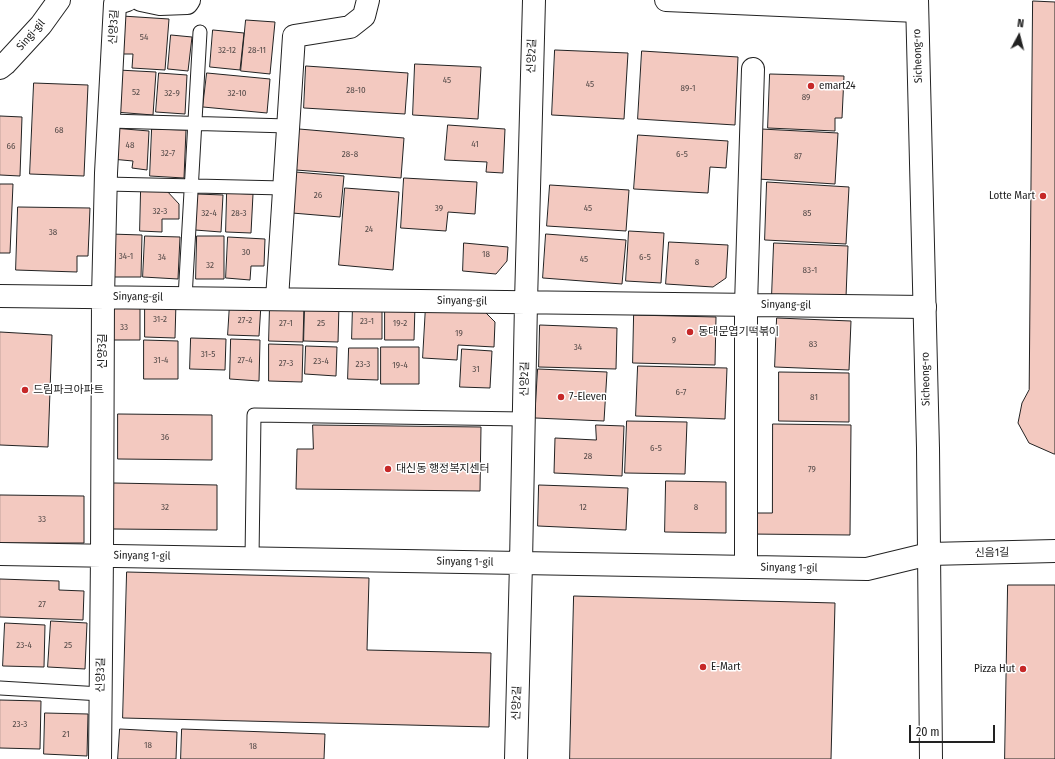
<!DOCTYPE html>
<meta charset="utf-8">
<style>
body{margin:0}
#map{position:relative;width:1055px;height:759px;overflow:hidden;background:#fff;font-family:"Fira Sans Condensed",sans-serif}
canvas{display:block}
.north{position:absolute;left:999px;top:16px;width:40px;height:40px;-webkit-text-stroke:3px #fff;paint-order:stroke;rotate:7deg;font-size:11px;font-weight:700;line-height:16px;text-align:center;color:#222}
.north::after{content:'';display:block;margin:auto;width:14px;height:18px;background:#222;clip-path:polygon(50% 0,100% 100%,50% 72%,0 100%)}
.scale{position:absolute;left:909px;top:725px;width:86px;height:18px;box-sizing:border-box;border:2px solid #222;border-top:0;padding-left:5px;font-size:12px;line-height:14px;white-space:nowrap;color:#222;-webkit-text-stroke:3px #fff;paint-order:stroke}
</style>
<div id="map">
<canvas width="1055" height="759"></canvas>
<div class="north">N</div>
<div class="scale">20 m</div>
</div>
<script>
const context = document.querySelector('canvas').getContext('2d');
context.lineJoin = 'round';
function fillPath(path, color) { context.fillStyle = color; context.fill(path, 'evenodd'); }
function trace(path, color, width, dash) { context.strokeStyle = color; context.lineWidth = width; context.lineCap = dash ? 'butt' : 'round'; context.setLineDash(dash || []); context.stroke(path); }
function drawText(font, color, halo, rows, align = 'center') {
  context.font = font + ' "Fira Sans Condensed","Noto Sans KR",sans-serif'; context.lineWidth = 3; context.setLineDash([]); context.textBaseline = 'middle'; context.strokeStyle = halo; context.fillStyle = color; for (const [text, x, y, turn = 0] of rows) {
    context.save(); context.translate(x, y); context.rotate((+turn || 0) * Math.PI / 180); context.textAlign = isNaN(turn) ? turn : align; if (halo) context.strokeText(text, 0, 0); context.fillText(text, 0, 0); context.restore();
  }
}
const building = new Path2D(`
 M1033,1L1055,2V454H1054L1029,443L1018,423L1022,403L1029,390Z
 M122,16L169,19L165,70L132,68L133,54H119Z
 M246,20L275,22L270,74L241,71Z
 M213,30L244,33L240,70L210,67Z
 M171,35L192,37L188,71L168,69Z
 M555,50L628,53L624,119L552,115Z
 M642,51L738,57L735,125L638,119Z
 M415,64L481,67L478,119L413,115Z
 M306,66L408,73L405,114L304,108Z
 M118,70L156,72L153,115L115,112Z
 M159,73L187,75L185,114L156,112Z
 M207,73L270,79L267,113L203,107Z
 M770,74L844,76L842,118H835V131L768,128Z
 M34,83L88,85L84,176L30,174Z
 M0,116L22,117L20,176L0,175Z
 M448,125L505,129L503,173L486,172L487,162L445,160Z
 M113,128L149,131L147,170L132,168L133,161L111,159Z
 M152,129L186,130L184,178L150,176Z
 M299,129L404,138L401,178L296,170Z
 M761,129L838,133L835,184L758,179Z
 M638,135L728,141L726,168L710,167L708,193L634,189Z
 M295,172L344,176L340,217L292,213Z
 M404,178L477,182L475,214L448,212L446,231L401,228Z
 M767,182L849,187L846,244L765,240Z
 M0,184H13L10,253H0Z
 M550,185L629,190L626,231L547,226Z
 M345,188L399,192L393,270L339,265Z
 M141,190H166L179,204V219H162V232L140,231Z
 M227,193L253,194L251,233L226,232Z
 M197,194L223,195L221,232L195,230Z
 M18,207L90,208L88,256H77V272L16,270Z
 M629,231L664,233L661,283L626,281Z
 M110,234L142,235L141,277H109Z
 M546,234L626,240L622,284L543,278Z
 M145,236L180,237L178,279L143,277Z
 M197,236H224V279H196Z
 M228,237L265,239L264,266H251L250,280L226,278Z
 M669,242L728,245L726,278L713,287L666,284Z
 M464,243L508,247L507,261L496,274L463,271Z
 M774,243L848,246L846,297L772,295Z
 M118,301H140V340H107V314Z
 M145,301L176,302L175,338L145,337Z
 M230,303L261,304L259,336L228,335Z
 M353,303L382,304V339H352Z
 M270,304L304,305L303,342L269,341Z
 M305,304L339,305L338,342L304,341Z
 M385,305H415L414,340H385Z
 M426,305L481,308L495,322L494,347L458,345L457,360L423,358Z
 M634,315L716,317L715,365L633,363Z
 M777,318L851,321L849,370L775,367Z
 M540,325L617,328L616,369L539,367Z
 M0,332L52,335L48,447L0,445Z
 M191,338L226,339L225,370L190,369Z
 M231,339L260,340L259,381L230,379Z
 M144,340L178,341V379H144Z
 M269,344L303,345L302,382L269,381Z
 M306,346L337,347L336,376L305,374Z
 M381,347H419V384H381Z
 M349,348H378V380L348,379Z
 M462,349L492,351L490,388L460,387Z
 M638,366L727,368L725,419L636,416Z
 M538,369L607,372L604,421L535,418Z
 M779,372L849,373V422L779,421Z
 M118,414L212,415V460L118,459Z
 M627,421L687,422L685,474L625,473Z
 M773,424L851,425L850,535L749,534V513H772Z
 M313,425L481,427L480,491L296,489L297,449H313Z
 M596,425L624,426L622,476L554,473L555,438L596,440Z
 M666,481L726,482V533L665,532Z
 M114,483L217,485V530L113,529Z
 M539,485L628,488L626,530L538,526Z
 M0,495L84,496V543H0Z
 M127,572L369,578L367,650L491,653L489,727L123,718Z
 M0,579L59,581V590L84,591L83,620L0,617Z
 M1008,585H1055V759H1005Z
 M574,596L835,603L831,759H570Z
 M51,621L87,623L85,669L48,667Z
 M5,623L45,625L44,667L3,666Z
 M0,700L41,701L40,749L0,748Z
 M45,713L88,714L87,756L44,754Z
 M120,729L177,732L176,759H118Z
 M182,729L325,734L324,759H181Z`);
fillPath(building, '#f3c9c0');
trace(building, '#222', 1);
const lane = new Path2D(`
 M109,121L288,126
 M106,184L284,188
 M185,298L200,32
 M252,558L254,415L524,419
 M0,688L101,694`);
const street = new Path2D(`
 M141,0L160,4L187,3L189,0
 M666,0L917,11
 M0,68L5,64L41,25L59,0
 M0,296L925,307
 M277,299L294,36L350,27L364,16L368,0
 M0,554L867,569L929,554L1055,551
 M746,567V305L753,69
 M100,759L102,555L103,297L106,173L115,4L127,0
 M516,759L521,563L526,302L534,0`);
const secondary = new Path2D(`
 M917,0L928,448L931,759`);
trace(lane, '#222', 15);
trace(street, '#222', 24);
trace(secondary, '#222', 24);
trace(lane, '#fff', 13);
trace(street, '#fff', 22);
trace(secondary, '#fff', 22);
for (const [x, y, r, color] of [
 [811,86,4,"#c62828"],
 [1043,196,4,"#c62828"],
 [690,332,4,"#c62828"],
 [25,390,4,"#c62828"],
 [561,397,4,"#c62828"],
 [388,469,4,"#c62828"],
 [703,667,4,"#c62828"],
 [1023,669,4,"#c62828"]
]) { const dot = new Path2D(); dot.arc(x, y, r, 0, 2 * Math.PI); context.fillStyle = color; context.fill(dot); trace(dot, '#fff', 1.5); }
drawText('9px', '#564c4a', null, [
 ["54",144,37],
 ["32-12",227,50],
 ["28-11",257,50],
 ["45",447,80],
 ["45",590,84],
 ["89-1",688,88],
 ["28-10",356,90],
 ["52",136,92],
 ["32-9",172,93],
 ["32-10",237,93],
 ["89",806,97],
 ["68",59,130],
 ["41",475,144],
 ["48",130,145],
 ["66",11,146],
 ["32-7",168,153],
 ["28-8",350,154],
 ["6-5",682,154],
 ["87",798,156],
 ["26",318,195],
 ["39",439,208],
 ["45",588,208],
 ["32-3",160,211],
 ["32-4",209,213],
 ["28-3",239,213],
 ["85",807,213],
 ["24",369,229],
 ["38",53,232],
 ["30",246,252],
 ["18",486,254],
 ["34-1",126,256],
 ["34",162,257],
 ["6-5",645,257],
 ["45",584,259],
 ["8",697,262],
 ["32",210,265],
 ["83-1",810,270],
 ["31-2",160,319],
 ["27-2",245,320],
 ["23-1",367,321],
 ["27-1",286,323],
 ["25",321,323],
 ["19-2",400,323],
 ["33",124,327],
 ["19",459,333],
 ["9",674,340],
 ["83",813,344],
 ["34",578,347],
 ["31-5",208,354],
 ["31-4",161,360],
 ["27-4",245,360],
 ["23-4",321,361],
 ["27-3",286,363],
 ["23-3",363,364],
 ["19-4",400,365],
 ["31",476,369],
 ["6-7",681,392],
 ["81",814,397],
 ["36",165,437],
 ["6-5",656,448],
 ["28",588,456],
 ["79",812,469],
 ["32",165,507],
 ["12",583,507],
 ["8",696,507],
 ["33",42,519],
 ["27",42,604],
 ["23-4",24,645],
 ["25",68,645],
 ["23-3",20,724],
 ["21",66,734],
 ["18",148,745],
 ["18",253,746]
]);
drawText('11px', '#222', '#fff', [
 ["신양3길",114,27,-87],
 ["Singi-gil",31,35,-49],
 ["신양2길",532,56,-88],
 ["Sicheong-ro",918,56,-92],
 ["Sinyang-gil",138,297,1],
 ["Sinyang-gil",462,301,1],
 ["Sinyang-gil",786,305,1],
 ["신양3길",103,351,-90],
 ["신양2길",525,379,-89],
 ["Sicheong-ro",926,379,-91],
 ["신음1길",992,553,-1],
 ["Sinyang 1-gil",142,556,1],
 ["Sinyang 1-gil",465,562,1],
 ["Sinyang 1-gil",789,568,1],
 ["신양3길",101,675,-89],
 ["신양2길",517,703,-88]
]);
drawText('11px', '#222', '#fff', [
 ["emart24",819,86],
 ["Lotte Mart",1035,196,"right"],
 ["동대문엽기떡볶이",698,332],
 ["드림파크아파트",33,390],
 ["7-Eleven",569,397],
 ["대신동 행정복지센터",396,469],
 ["E-Mart",711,667],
 ["Pizza Hut",1015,669,"right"]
], 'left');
</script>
